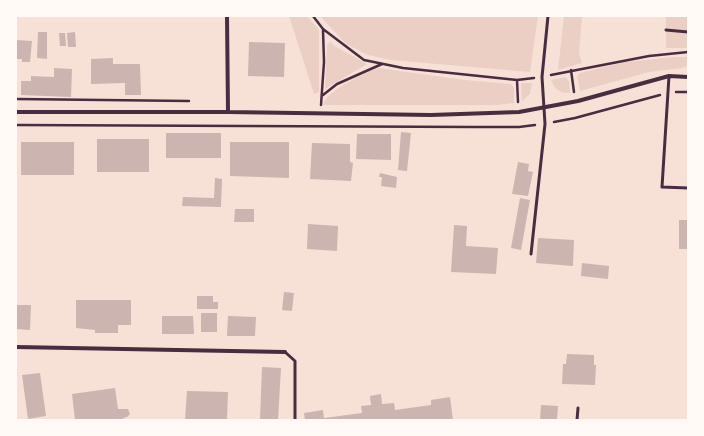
<!DOCTYPE html>
<style>
body{margin:0}
#map{position:relative;width:704px;height:436px;overflow:hidden;background:#f7e1d7;font-family:Arial,sans-serif}
canvas{display:block}
.frame{position:absolute;inset:0;border:17px solid #fffaf5;pointer-events:none}
</style>
<div id="map">
<canvas width="704" height="436"></canvas>
<div class="frame"></div>
</div>
<script>
const context = document.querySelector('canvas').getContext('2d');
context.lineJoin = 'round';
function fillPath(path, color) { context.fillStyle = color; context.fill(path, 'evenodd'); }
function trace(path, color, width, dash) { context.strokeStyle = color; context.lineWidth = width; context.lineCap = dash ? 'butt' : 'round'; context.setLineDash(dash || []); context.stroke(path); }
fillPath(new Path2D(`
 M289,16H307L319,30V92L314,94Z
 M320,16H538L530,72L391,60L368,55L346,44Z
 M564,16H582L579,53L582,63L558,70Z
 M666,16H688V48H666Z
 M331,41L333,45L367,64L325,89L327,45Z
 M674,57H688V65L683,68L649,72L580,91L577,76L580,73L625,62Z
 M378,68L465,80L511,84L514,88V103L497,105H323C327,90 363,74 378,68Z
 M565,77L569,81L570,93C560,93 555,90 551,80Z
 M521,83H532L530,94L522,101Z`), '#ebcfc5');
fillPath(new Path2D(`
 M38,32H47V59L37,58Z
 M75,32L76,47H68L67,33Z
 M59,33H65L66,46H60Z
 M16,40L32,41L30,62H22V59H16Z
 M249,42L285,43L284,77L248,76Z
 M113,58V64H140L141,95H125V83L91,84V59Z
 M54,68L72,69L71,97L21,95V81H31V76L54,77Z
 M401,132L411,133L407,171L398,170Z
 M166,133H221V158H166Z
 M357,134H391V160L356,159Z
 M97,139H149V172H97Z
 M21,142H74V175H21Z
 M230,142H289V178L230,176Z
 M312,143L350,144V162L353,163L351,181L310,179Z
 M518,162L529,164L528,171L533,172L528,196L512,194Z
 M380,173L397,177L396,188L381,186L382,177H379Z
 M215,178L222,179L221,207L182,206L183,197L214,198Z
 M520,198L530,200L521,250L511,248Z
 M235,209H254V222H234Z
 M679,220H688V249H679Z
 M308,224L338,226L337,251L307,249Z
 M454,225L467,226L466,246L498,248L496,274L451,272Z
 M538,238L574,240L573,266L536,263Z
 M582,263L609,266L608,279L581,276Z
 M284,292L294,293L292,311L282,310Z
 M197,296H213V302H218V309H197Z
 M76,300H131V325H118V333H95V330L76,328Z
 M16,305H31L30,330L16,329Z
 M201,313H217V332H201Z
 M162,316H193L194,334H162Z
 M228,316L256,317L255,336H227Z
 M567,354L594,355V365H596L595,385L562,384L563,364H566Z
 M262,367L281,368L278,420H260Z
 M40,373L46,416L28,419L22,375Z
 M115,388L118,409H128L130,414L127,417L119,420H75L72,394Z
 M187,391L228,392L227,420H185Z
 M381,394L382,404L394,403L395,410L431,405V400L450,397L453,420H305L304,413L323,410L324,418L362,413L361,406L371,405L370,396Z
 M541,405L558,406L557,420H540Z`), '#ccb4b1');
trace(new Path2D(`
 M313,16L323,29L364,60L403,68L517,80L534,78
 M571,70L574,92
 M551,75L649,56L688,52
 M517,80L518,102
 M676,92H688
 M323,95L337,84L382,64
 M16,99L189,101
 M321,105L324,62L323,30
 M554,122L575,118L660,95
 M16,125L474,127H519L535,125`), '#4a2c40', 2.5);
trace(new Path2D(`
 M666,30L688,32
 M669,76L662,187L688,188
 M531,254L545,124L542,77L548,16
 M285,352L295,361V420
 M577,420L578,408`), '#4a2c40', 3);
trace(new Path2D(`
 M227,16L228,112
 M16,112H228L431,115L519,112L578,101L669,76L688,77
 M16,347L285,352`), '#4a2c40', 4);
</script>
